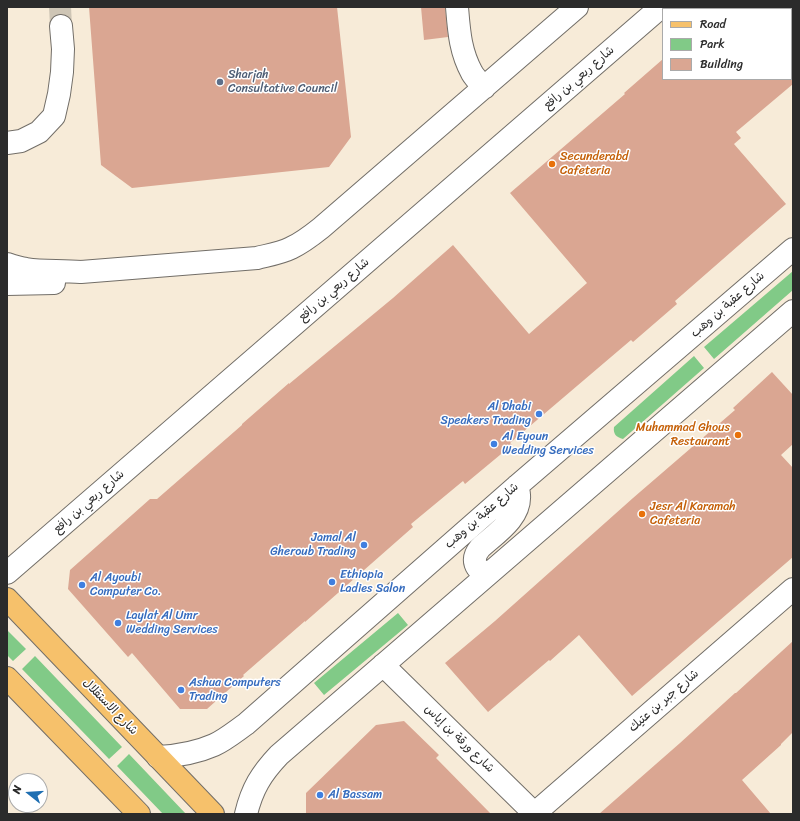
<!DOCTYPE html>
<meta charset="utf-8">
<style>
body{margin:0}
#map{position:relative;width:800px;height:821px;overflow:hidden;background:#f7ebd8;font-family:Sriracha,sans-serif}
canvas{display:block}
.frame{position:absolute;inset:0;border:8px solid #2b2b2b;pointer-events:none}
.legend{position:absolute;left:662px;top:8px;width:130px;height:72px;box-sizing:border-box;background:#fff;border:1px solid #aaa;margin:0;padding:5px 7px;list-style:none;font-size:12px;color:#2b2b2b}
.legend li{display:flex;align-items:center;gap:8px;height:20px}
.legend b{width:20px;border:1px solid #aaa}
.north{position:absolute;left:8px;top:773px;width:40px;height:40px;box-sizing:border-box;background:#fff;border:1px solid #aaa;border-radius:50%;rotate:287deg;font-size:11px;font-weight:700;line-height:16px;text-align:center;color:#2b2b2b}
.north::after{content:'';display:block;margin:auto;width:14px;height:18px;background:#1f6fb2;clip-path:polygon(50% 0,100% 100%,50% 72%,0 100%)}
</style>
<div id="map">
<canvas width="800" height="821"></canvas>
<div class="frame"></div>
<ul class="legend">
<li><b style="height:5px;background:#f6c16b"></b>Road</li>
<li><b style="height:11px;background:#81ca87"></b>Park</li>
<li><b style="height:11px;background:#daa692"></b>Building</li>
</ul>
<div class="north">N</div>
</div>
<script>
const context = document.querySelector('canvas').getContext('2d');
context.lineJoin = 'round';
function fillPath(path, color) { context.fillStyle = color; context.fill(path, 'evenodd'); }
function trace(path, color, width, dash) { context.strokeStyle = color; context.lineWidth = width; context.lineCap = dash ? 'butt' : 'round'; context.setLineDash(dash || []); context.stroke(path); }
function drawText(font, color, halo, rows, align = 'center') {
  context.font = font + ' Sriracha,"Playpen Sans Arabic",sans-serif'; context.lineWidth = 3; context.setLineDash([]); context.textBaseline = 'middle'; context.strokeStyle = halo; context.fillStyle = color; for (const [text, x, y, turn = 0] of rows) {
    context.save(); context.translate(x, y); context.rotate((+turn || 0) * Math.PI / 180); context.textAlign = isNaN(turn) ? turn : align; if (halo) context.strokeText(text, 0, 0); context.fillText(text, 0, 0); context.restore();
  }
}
fillPath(new Path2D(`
 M793,271V290L714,359L704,347Z
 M694,356L704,368L623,439C616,437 613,434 614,427Z
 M398,613L408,625L324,695L314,683Z
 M7,630L26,649L13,661L7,655Z
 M35,656L122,747L109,759L22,669Z
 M129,754L186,814H163L117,766Z`), '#81ca87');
fillPath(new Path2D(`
 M89,7H337L351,137L329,167L132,188L101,165Z
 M421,7H445L448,37L424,40Z
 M663,59V79H793V84L736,132L741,138L734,144L786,204L675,301L677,304L633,342L631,340L510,443L512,445L465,484L463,481L411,524L413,527L305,622V621L243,675L244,676L207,709H180L132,653L128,657L68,589L70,570L150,499H157L242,425V424L289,383V384L393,298L453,245L529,334L587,283L510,193L625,94L624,93Z
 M772,372L793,395V444L781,455L793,468V557L632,696L579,635L550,661L549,660L488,712L445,663L495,621L633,498L735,410L733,408Z
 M793,641V732L781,744V745L742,780L771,814H599L680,743L735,693H736Z
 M404,721L439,755L436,758L491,814H306V793L376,725Z`), '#daa692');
trace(new Path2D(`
 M60,7L61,26`), '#cec5b5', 22, [22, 11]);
const minor = new Path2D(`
 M457,7C459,31 460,51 472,73C475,78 480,83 484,88
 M7,143L21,141L39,132L54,116L59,94L62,72L63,49L61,26
 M7,264C13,266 19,268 26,269C44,272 62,270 81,272L257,258C269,255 281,253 291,248C302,243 311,236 321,228L577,7
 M7,284L54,283
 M7,573L661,7
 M489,573C474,571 471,559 480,548C495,534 521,518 519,495C519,492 518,489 517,486
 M383,665L535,814
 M158,757C177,756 196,753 214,745C225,740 236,731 246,724L517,486L793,249
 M535,813L793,589
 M246,814C252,789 261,774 279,755L793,311`);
const major = new Path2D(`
 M7,599L213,814
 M7,678L139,814`);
trace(minor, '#726e68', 24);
trace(major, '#726e68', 24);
trace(minor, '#fff', 22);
trace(major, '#f6c16b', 22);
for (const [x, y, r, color] of [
 [220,82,4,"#5c6f8a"],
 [552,164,4,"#e8710a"],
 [539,414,4,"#3f7fe0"],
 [738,435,4,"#e8710a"],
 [494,444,4,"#3f7fe0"],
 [642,514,4,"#e8710a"],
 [364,545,4,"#3f7fe0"],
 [332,582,4,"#3f7fe0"],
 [82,585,4,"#3f7fe0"],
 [118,623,4,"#3f7fe0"],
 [181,690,4,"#3f7fe0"],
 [320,795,4,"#3f7fe0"]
]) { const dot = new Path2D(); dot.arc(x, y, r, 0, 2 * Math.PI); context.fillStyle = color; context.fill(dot); trace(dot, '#fff', 1.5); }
drawText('12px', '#4e5e75', '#fff', [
 ["Sharjah",228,75],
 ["Consultative Council",228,89]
], 'left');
drawText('12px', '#2b2b2b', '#fff', [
 ["شارع ربعي بن رافع",579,78,-41],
 ["شارع ربعي بن رافع",334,290,-41],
 ["شارع عقبة بن وهب",728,305,-41],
 ["شارع ربعي بن رافع",89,502,-41],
 ["شارع عقبة بن وهب",482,516,-41],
 ["شارع جبر بن عتيك",664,701,-41],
 ["شارع الاستقلال",110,707,46],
 ["شارع ورقة بن إياس",459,739,44]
]);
drawText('12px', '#c56008', '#fff', [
 ["Secunderabd",560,157],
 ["Cafeteria",560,171],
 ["Muhammad Ghous",730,428,"right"],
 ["Restaurant",730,442,"right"],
 ["Jesr Al Karamah",650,507],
 ["Cafeteria",650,521]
], 'left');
drawText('12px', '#366cbe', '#fff', [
 ["Al Dhabi",531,407,"right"],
 ["Speakers Trading",531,421,"right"],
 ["Al Eyoun",502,437],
 ["Wedding Services",502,451],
 ["Jamal Al",356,538,"right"],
 ["Gheroub Trading",356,552,"right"],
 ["Ethiopia",340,575],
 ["Ladies Salon",340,589],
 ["Al Ayoubi",90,578],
 ["Computer Co.",90,592],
 ["Laylat Al Umr",126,616],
 ["Wedding Services",126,630],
 ["Ashua Computers",189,683],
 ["Trading",189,697],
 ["Al Bassam",328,795]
], 'left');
</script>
